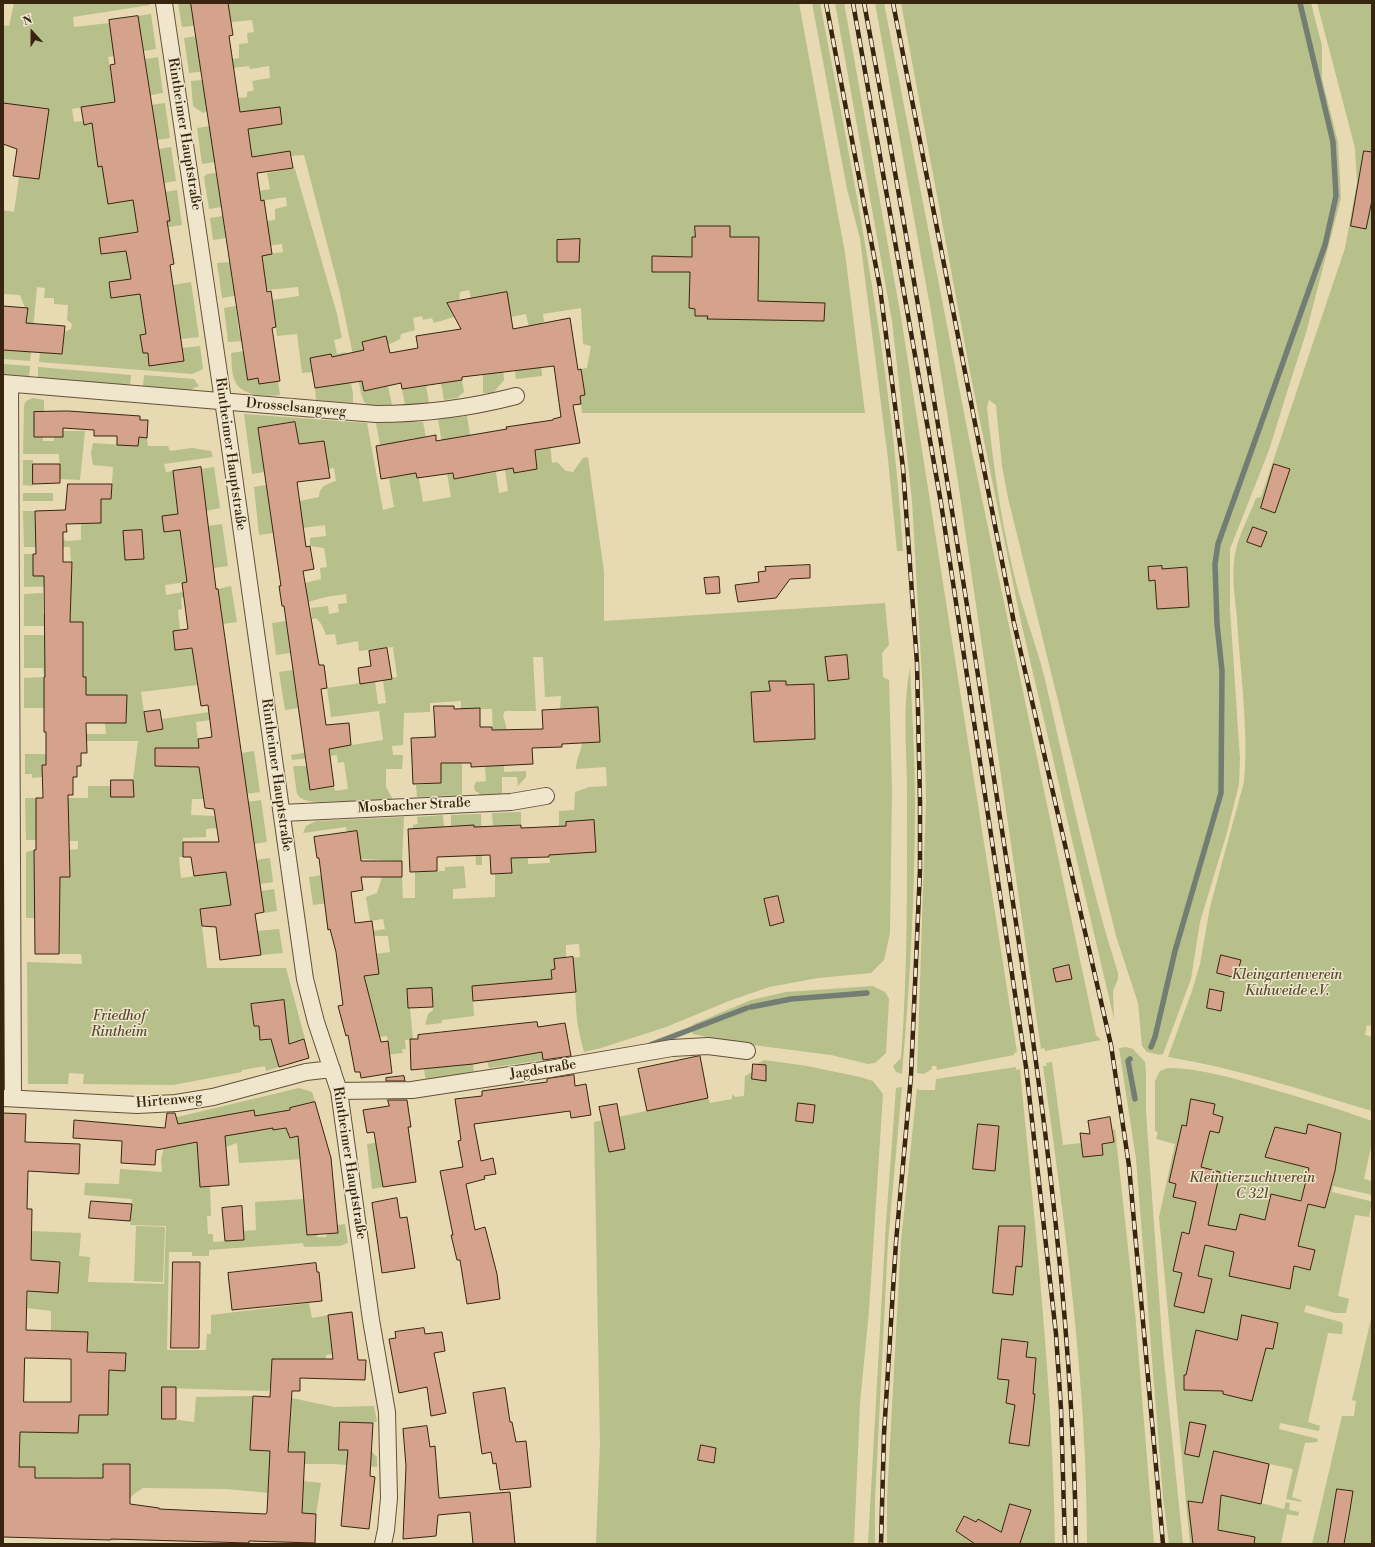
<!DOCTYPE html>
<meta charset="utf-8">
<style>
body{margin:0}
#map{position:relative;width:1375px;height:1547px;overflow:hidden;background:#e7d9b2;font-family:"Libre Bodoni",serif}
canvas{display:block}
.frame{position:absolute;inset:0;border:4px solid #38250f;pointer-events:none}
.north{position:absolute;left:12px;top:12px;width:40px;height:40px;-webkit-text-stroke:3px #efe6cd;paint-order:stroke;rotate:339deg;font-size:11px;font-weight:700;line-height:16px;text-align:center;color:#38250f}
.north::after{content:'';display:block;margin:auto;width:14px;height:18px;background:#38250f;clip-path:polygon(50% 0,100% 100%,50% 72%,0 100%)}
</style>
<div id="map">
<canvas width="1375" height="1547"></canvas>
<div class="frame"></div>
<div class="north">N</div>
</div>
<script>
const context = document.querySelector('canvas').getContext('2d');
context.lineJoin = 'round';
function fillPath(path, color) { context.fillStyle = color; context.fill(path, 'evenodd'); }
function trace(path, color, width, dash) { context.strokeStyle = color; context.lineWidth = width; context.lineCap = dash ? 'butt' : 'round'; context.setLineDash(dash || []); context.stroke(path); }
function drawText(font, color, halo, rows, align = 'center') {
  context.font = font + ' "Libre Bodoni",serif'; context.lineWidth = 3; context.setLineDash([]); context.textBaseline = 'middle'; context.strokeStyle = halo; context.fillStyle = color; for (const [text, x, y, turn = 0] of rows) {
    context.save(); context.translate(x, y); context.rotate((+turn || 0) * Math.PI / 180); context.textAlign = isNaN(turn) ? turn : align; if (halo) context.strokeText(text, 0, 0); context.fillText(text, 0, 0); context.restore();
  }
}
fillPath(new Path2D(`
 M14,3H150V5L73,17L74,27L109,23L113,48L138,16L151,14L156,49L108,57L115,98L150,92L145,59L158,57L163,93L72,109L74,122L83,121L84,125L115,120L151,105L165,103L170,138L124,145L159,149L171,147L176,181L125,190L108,204L127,201L133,197L177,190L182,225L99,238L101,254L127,251L131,279L109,282L111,298L133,295L147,289L148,298L141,300L143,313L150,312L153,333L140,335L143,353H148L149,366L182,348L200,346L203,369L192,374L39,362L40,352L62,354L64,332L71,329L72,324L67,320L68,305L54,304V298H44L45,288L37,287L30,361L3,359V350L24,351L28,308H25L20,295L3,294V210L14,212L19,177L39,179L43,150L3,105V25L9,26Z
 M178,3H191L230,14L228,3H799L845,253L865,413H582L580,396L585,395L581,369L587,368L591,346L583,344L581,308L543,314L544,322L539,324L542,376L516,379L515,371L538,368L526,314L511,317L507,292L471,299L469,290L460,292L459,301L449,303L454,317L434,323L432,318L423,320L422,316L413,318L415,330L401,334L400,339L388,345L386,337L362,342L364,350L356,352L364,391L388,386L392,405H368L364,402L361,393L340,293L304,155L291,156L290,151L202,164L197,128L210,126L248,129L282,124L280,107L223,115L210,110L203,113L193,106L191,81L203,80L207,102L247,97V92L254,90L252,81L270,78L269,66L250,69L249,66L189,73L184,38L196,36L201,63L239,58V44L248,43L247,33L254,32L252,20L182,27Z
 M812,3H820C855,184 892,367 903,551H897L888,459L860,239L847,189Z
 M835,3H844L901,317L1017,1052L1014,1053V1055L937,1070L936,1066H932V1069L924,1074L917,1073L926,800L924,713L912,500L892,321Z
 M875,3H884L968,433L1096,1035L1101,1040L1045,1051L1044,1048L1041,1049L958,482L931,312Z
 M901,3H1311L1322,46V79L1338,142L1341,198L1306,333L1288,389L1269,450L1230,549V609L1240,759L1239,784L1228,829L1200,922L1191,979L1163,1054L1160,1055L1147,1052L1142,1046L1138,1003L1116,936L1008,498L1002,466L996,405L989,400L987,408C994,469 1002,530 1018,590C1027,623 1040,655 1047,688C1069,784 1088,879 1118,973V979L1113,991L1114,1019L1021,622L971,377Z
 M1317,3H1372V1026L1367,1025L1365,1035L1372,1037V1111C1305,1091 1237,1068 1168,1057L1193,988L1200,964L1210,907L1244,782C1249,732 1240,669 1237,618C1235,599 1232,579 1234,561C1236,539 1249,517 1256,498L1261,497L1345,248L1357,183L1355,148Z
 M293,168L295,169L337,314L342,338L334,340L337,354L345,352L353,394V403L316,400L315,388L336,385L331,354L310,358L313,372L302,373L297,334L277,336L272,300L299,296L298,287L267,290L222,298L217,263L230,262L233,285L265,281L262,255L283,252L282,244L234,250L233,240L269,235L267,221L275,220V209L287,206L286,197L209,209L204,177L207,174L216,173L220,198L270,189L267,173Z
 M223,216L226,238L213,240L210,218Z
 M191,282L199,337L181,339L173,285Z
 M236,306L239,333L258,330L243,341L228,342L224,308Z
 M501,339L504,380L493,393H483V375L499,372Z
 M244,351L248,379L258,378L259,384L278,381L280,395C266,397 241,396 235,381C231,373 232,361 231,353Z
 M3,364L30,366L29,377L3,375Z
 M38,367L131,375L130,386L38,378Z
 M144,375L194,379L199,386L190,390L143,387Z
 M462,380L464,392L457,398L444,400L441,383Z
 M426,385L429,403L405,405L402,389Z
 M33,398L44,400V412L34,413V437H43V441H54V437L63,431H85L80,480L60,479L59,454H23L24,406L26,401Z
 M244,414L367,423L383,510L394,507L389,478L406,475L401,442L380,445L376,423L423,422L426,437L412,439L423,502L451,497L438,419L467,416L470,435L448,439L454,479L496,472L499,493L508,491L503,457L511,456L514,473L537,469L535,445L550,443L552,463L557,462L566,471L573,472L583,458L588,457L604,572V621L885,603L889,645L882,653L883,677L889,680L892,790L890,933L884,960L871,973L818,978L769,987L729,1001L666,1027L601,1048L584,1052C580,1036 576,1021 576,1005C575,988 575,974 569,958L580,957L579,944L566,945V958L555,969L551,970L552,979L533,996L523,998L521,982L472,986L474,1016L442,1020V1023L425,1025L428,1014L433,1010L432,989H408L413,1039L405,1040L406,1049H402L403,1053L385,1055L384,1049L389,1047L387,1036L377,1037C377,1015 368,996 359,977L379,974L376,954L390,952L388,936H367L366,932L385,929L383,919L370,921L366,897L377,893L382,877H402L403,898H415V872L445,871V867L464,866L466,888L453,889V899L495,897V874L512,873L511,856L522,855L523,858H528V864L550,863L549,849H559V811L574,810L575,792L589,787L607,786L606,767L576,769C576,759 581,752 582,743L560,709L561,696L545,697L543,657H533L536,711H505L503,715L506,726L507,765L504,766V772L526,771V777L518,786L517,777H502V795L479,796V793L475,791L474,786L476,782L486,781L485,766H494L492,709H461V701L430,703V712L404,713L403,745L392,746L393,755H403L402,769H386V787L393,800L317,802C309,801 301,801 297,794L293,766H307L310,790L334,786L335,791L348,789L344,762L338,763L337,755L292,760L291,755L383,740L379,711L331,717L327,688L375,681L378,704L386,703L383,680L397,677L393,647L359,651L358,641L337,645L335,634L326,635L322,625L316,618L312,619L311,608L328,606L329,614L339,612L338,604L347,603L346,594L326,597L308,602L305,583L321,579L320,568L327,567L324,548L310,546V538L326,536L325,525L303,528L299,501L319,497C319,486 327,484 336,481L334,468L328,469L324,441L294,445L297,434L295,422L258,428L264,472L252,474Z
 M139,437L147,438L148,446H168L170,451L192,448L211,451L213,457L164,464L166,472L173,471L185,571L193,581L165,585L166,595L183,592L184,597L181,598L182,609L178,610L180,630L173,631L175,650L202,647L204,661L194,662L197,685L141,692L147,732L163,729L162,719L209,712L210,720L196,722L199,750L156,748L155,766L199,767L203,790L246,784L241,753L254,751L260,792L211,799H192L191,815L215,816L217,828L206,829V837L183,838V857H179L181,878L226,872L231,905L200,909L207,968H286L305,1039L291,1043L275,1053L279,1067L266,1071L265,1066L242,1070V1072L173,1085L83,1084L84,1074L69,1073L68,1084H28L27,962L82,964L81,954H59L60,894H34V918H26V852L34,850V877H69L70,850L78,849V841L26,840L25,798H36V824L68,798H88V786H111L133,797V780L138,741H85V734H106L105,723H126L127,695L105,708H24V678L44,677L43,668H24V635H45L83,657V623L69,626H24V594L43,593V614L69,615V586L24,587V554H33V575H59V578H72L70,547H24L23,511H35V532H61V536L66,541L81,540V524L96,523V507L101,506V499H111L113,467L93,465L91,453L93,443L138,446Z
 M23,460H33V486L23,485Z
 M214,467L220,508L206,511L201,469Z
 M266,485L273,533L259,535L254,487Z
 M23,493H53V501H23Z
 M222,524L228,566L214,568L208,526Z
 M231,586L237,622L223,624L218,589Z
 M286,621L290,653L276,655L272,623Z
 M910,667C912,711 915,756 915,801C915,892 910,983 902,1074L896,1072L893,1066L901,1058C908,969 907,880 907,791C907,749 902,708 910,667Z
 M293,670L298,708L285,710L279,672Z
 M435,726L462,746V795L417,797L416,785L441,783V763H451L434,737Z
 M25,754H46V765H43L42,777L32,778V774H25Z
 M261,800L267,842L254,844L248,802Z
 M521,812V824L493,826L492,813Z
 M481,814L482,865H476L474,825L451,826V815Z
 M443,815L444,827L413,828V825L418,824L417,817Z
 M404,817L402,861L364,859L338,863L337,855L360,852L357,831L347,832L346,827L303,833L306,826L316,821Z
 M270,858L273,882L260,884L256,860Z
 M322,875L350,900L313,905L309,877Z
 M274,889L277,911L264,913L261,891Z
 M279,929L283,953L261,955L257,931Z
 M873,986L885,992L889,999L886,1053L875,1063L868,1064L831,1055L737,1043L693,1034L690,1029L694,1024L751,1000L786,992Z
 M1126,1047L1133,1049L1145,1062L1146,1071V1112L1163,1351L1183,1544H1169L1163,1497L1136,1159L1119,1048Z
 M542,1052L543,1060L489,1068L487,1061Z
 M764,1060L807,1066L860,1077L873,1081L883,1094L869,1311L860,1403L854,1544H596L600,1445L594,1122L708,1098L710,1103L732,1099V1094L735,1097L744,1096L745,1076L752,1072L753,1066Z
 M1052,1062L1063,1145L1081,1143L1083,1157L1103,1155L1102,1144L1114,1142L1113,1130L1115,1129L1135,1312L1154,1544H1087C1087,1384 1065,1224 1043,1066H1047L1046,1063Z
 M473,1064L474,1074L426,1082L424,1069Z
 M1016,1067V1070L1020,1069C1035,1227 1053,1385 1055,1544H887V1498L901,1241L917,1088L919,1090H935L936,1079Z
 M1168,1068C1200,1068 1232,1078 1264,1087C1300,1097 1336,1108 1372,1121V1142L1364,1179L1372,1181V1195L1333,1186L1332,1192L1370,1201L1372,1203L1369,1217L1355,1215L1338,1296L1349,1299L1346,1313H1335L1306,1305L1304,1312L1341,1322L1343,1324L1342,1334L1328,1333L1308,1422L1320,1426L1319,1431L1280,1423L1279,1429L1318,1439L1317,1442L1305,1443L1292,1497L1301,1500V1502L1286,1499L1293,1469L1270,1464L1261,1503L1284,1509L1286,1502L1290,1503L1289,1510L1299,1512L1298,1516L1287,1514L1281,1544H1190L1159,1217L1175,1144L1156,1139L1158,1132L1155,1131V1081L1160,1071Z
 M902,1087L888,1242L875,1500V1544H868L886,1222L896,1088Z
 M299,1088L312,1092L315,1102L290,1108V1110L270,1114L273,1130L286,1128L290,1138L298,1136L305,1159L239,1163L237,1143L226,1147L198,1149L200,1187H210L211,1216H207L208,1234H213V1242L244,1240L243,1231L256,1230L255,1202L304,1199L307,1235L317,1234V1237H326L327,1234L338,1233L337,1225L345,1224L348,1243L340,1246L304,1247L303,1243L209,1250V1256H192V1252H169L167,1350H206L207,1334H211V1315L309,1303L312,1318L328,1315L332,1354L326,1355V1359H272L270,1388L268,1391L162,1388V1418L194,1422L196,1397L253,1396L250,1449L270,1451L303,1487L304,1481L321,1483L316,1514L291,1513L290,1495L227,1489L143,1488L134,1494L124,1504L123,1539L110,1541L111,1505L100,1478L73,1477L63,1510L62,1539L53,1538L48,1478H35V1467L18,1477L20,1418L41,1432L78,1433V1419L71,1415H108V1370L125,1371L126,1353L87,1351L88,1332L51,1331V1311L27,1308L31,1231L81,1233L79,1256L90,1257L88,1282L164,1284L166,1226L130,1225L132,1199L84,1195L85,1183L119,1184L120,1169L162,1172L161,1159L164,1148L182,1144L177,1120L166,1122L169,1119Z
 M400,1139L377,1151L383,1187L372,1189L367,1144Z
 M136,1226L165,1227L163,1282L134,1281Z
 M1372,1315V1544H1312L1342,1416H1354L1356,1401L1352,1400Z
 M292,1398L334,1407L374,1406L377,1421L373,1423L340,1422L339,1449L371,1451L377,1457V1467L332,1464H304L305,1452H288Z`), '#b7bf8b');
trace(new Path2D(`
 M751,1007L791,999L867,993
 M650,1045L747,1008
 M1151,1047L1155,1037L1175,951L1221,793L1222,671L1217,624L1215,564L1218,544L1325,245L1336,196L1333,142L1300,3
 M1130,1059L1128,1061L1135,1099`), '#747d74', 5.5);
const building = new Path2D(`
 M191,3H228L233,35L229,36L240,112L280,107L282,124L248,129L252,157L290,151L293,168L257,173L261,201L264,200L272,254L262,256L267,292L271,291L276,327L272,328L280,381L259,384L258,378L248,380Z
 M138,16L170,221H167L174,264L170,265L184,361L149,366L148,353H143L140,335L146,334L140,294L111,298L109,282L131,279L126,251L101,254L99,238L138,232L133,200L108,204L102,166L98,167L92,123L84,125L81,107L115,102L110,65L115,64L109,20Z
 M3,103L49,109L39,179L13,176L17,149L3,144Z
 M1364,151L1372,152V200L1366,229L1351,226Z
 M695,226H730V237H759L758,301L825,303L824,321L707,319L708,316H695V309L689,308L690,272H652V256L692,257V237H695Z
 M580,239L579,262H557V240Z
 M507,292L513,329L570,318L578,370L581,369L585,395L580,396L581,404L573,405L580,443L535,450L537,469L514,473L513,468L454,479L453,473L417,478L416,473L381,479L376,446L436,435V441L507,429L506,427L553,420V419L561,417L554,366L462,377V380L402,389L401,383L364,391L362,381L315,388L310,358L331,354L332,357L364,350L362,342L386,336L390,353L418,348L416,336L461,329L447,303Z
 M3,306L28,308L26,323L65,326L62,354L3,350Z
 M68,411L140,416V420H148L147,438L139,437L138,446L117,445V436H94V430L63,428V437H34V412Z
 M295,422L299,444L324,441L330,478L297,482L306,547L310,546L314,569L303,571L319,665H324L327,688L321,689L326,725L349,723L351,745L329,749L334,786L310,790L284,606H282L279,586H281L258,428Z
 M33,464H60V483L33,484Z
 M1274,464L1290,469L1275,513L1261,508Z
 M201,467L216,589H218L264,912L255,914L261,955L220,960L216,927L202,926L200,909L231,905L226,872L194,876L191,857H183V842H219L214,809L205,808L199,767L155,766V748H199L198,739L212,737L208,705L201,706L192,648L175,650L173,631L188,629L182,583L187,582L180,530L164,532L162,516L178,514L173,471Z
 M68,484H112L111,499H101V523L66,524L67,532H63V562H72L70,622H83V677H86V695H127L126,723H86L87,753H81V766H77V777H73V795H68L70,877H60L59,954H35L34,850H36V798H43L42,765H46V732H44V677H45L44,576H33V554H36L35,511L65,510Z
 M1253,527L1267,532L1261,547L1247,542Z
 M142,530L144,559L125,560L123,531Z
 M810,565V578L790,579L776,598L738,602L735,585L759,582L758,572L766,571L765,567Z
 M1162,566V569L1187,567L1189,607L1157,609L1155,580L1149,581L1148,567Z
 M719,577L720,593L706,594L704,578Z
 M387,648L392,679L360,684L358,668L371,666L369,651Z
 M847,655L849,679L828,681L825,657Z
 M769,681H786V685L814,684L815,739L754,742L751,692L770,691Z
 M434,706H454V709L480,708V727H492V730L543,729L542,710L598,707L600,742L562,744V747L532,748L533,764L471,767V763H441V783L413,784L411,738L435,737Z
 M160,710L163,729L147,732L144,712Z
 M111,780H133L134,797H111Z
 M594,820L596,852L549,855V857L511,858L512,873L491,874L490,855L437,857V871L410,872L408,829L474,825V827L521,825V828L566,826V822Z
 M357,831L361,861H402V877H361L363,890L351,892L355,923L372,921L379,974L364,976L381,1042L388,1041L392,1073L361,1078L360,1072H355L348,1035L346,1036L338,1006L343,1005L336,952L330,929L328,930L319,858H317L314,837Z
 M778,896L784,922L770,926L764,899Z
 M1221,955L1241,960L1236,978L1217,973Z
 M573,957L576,992L473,1001L472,986L552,979L551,970L555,969L554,959Z
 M1069,965L1072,979L1056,982L1053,969Z
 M432,988L433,1007L408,1008L407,989Z
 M1210,989L1224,992L1221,1011L1207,1008Z
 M284,1000L289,1044L304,1039L309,1058L279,1067L271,1039L260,1040L259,1026H254L251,1004Z
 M537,1022L538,1027L565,1023L571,1056L543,1060L542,1052L473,1064L411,1070L410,1039H418V1035Z
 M700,1056L708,1098L647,1111L638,1069Z
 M753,1064L766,1065V1081L752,1079Z
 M574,1075L575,1086L586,1084L591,1115L571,1118L570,1111L474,1124L481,1161L493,1158L496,1174L484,1176L485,1179L466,1184L475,1230L485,1227L497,1274L500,1299L467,1304L460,1260H457L451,1235H453L440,1171L463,1167L458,1141L461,1140L455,1099L482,1096V1091L547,1082V1079Z
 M404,1076L405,1081H386V1078Z
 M1191,1099L1215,1104L1213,1114L1223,1117L1219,1133L1210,1131L1201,1167L1220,1172L1208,1225L1236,1230L1240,1214L1265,1220L1271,1194L1301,1201L1309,1168L1265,1157L1275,1127L1306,1134L1308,1124L1341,1133L1335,1171L1325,1208L1308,1204L1298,1246L1315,1250L1310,1270L1294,1266L1290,1289L1229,1276L1234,1252L1205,1245L1198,1276L1212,1279L1204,1313L1174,1306L1182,1273L1173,1271L1182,1232L1189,1234L1196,1202L1173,1197L1176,1184L1169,1182L1182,1125L1186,1126Z
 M388,1100H407L411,1127H408L416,1182L383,1187L374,1132L367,1133L363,1110L389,1106Z
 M315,1102L331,1158L338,1233L307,1235L298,1136L290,1138L286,1128L273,1130V1128L225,1136L229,1185L200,1187L197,1142L156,1150L155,1165L121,1163L122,1141L73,1138L74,1120L165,1128L167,1113H175L178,1124L254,1110L255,1116L290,1110V1108Z
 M798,1103L815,1105L813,1123L796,1121Z
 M617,1104L625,1149L609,1152L599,1107Z
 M3,1113L26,1114L25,1142L80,1144L79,1174L28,1171L27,1209H32L31,1260L60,1262L58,1293L27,1291L26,1330L88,1332L87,1352L126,1353L125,1371L109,1370L108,1415H79L78,1433L20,1432L19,1467H35V1478H103V1464H130V1504L159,1508V1509L266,1514L267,1512L270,1451L250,1450L253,1396L270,1397L272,1359H333L328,1315L352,1312L358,1360H366L365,1380L300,1378V1391H292L288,1452H305L302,1513L316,1514L315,1543L249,1541V1543L111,1539L110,1540L3,1537ZM25,1358L71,1359V1402H24Z
 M1110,1117L1114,1142L1102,1144L1103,1155L1083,1157L1080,1133L1090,1134L1088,1121Z
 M978,1124L999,1126L995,1171L973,1169Z
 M397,1198L400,1218L407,1217L415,1268L382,1273L372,1203Z
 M91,1201L132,1204L130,1221L89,1218Z
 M242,1206L244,1240L225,1241L222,1208Z
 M999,1226H1025L1022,1267L1016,1266L1013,1295L993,1293Z
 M173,1262H200L199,1348H171Z
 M316,1263L317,1272H319L322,1301L232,1310L228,1273Z
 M1242,1315L1278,1323L1273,1349L1266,1348L1252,1401L1223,1394V1391L1184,1390V1375H1186L1196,1330L1237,1340Z
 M424,1328L425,1334L442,1332L445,1351L434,1353L446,1413L431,1416L427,1387L399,1393L389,1339L396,1338L395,1332Z
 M1002,1339L1028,1342L1026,1357L1036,1358L1033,1394H1035L1029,1446L1009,1443L1015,1405L1006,1403L1009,1380L998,1379Z
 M162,1387H176V1419H162Z
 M505,1388L510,1422H512L516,1442L526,1441L531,1487L500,1490L496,1463L493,1464L491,1452L482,1454L473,1393Z
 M340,1422L373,1423L370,1476L375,1477L369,1529L341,1526L348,1450H339Z
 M1190,1422L1206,1425L1199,1457L1185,1454Z
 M427,1426L430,1447L435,1446L439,1498L510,1492L515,1544H473L470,1512L438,1515L436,1536L403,1539L406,1466L403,1429Z
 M701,1445L716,1448L714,1463L698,1460Z
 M1214,1451L1269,1464L1261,1504L1221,1495L1218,1530L1255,1537L1254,1544H1193L1188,1501L1202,1503Z
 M1337,1489L1353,1491L1350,1510L1344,1544H1328Z
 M1010,1504L1031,1510L1020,1543L1023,1544H975L956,1531L964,1516L976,1522L978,1519L1001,1532Z`);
fillPath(building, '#d5a28c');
trace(building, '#38250f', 1);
const street = new Path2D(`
 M164,3L228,434L305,979L316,1022L339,1091L371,1320L387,1412L389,1498L386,1530L383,1544
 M3,383L376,414C423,414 470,408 516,396
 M10,384L13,1098
 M282,813L511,802L546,796
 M339,1091L412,1090L550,1069L672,1048L708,1046L747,1051
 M3,1098L137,1105L176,1103L213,1097L306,1072L332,1069`);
trace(street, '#645238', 18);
trace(street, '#efe6cd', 16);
const rail = new Path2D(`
 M826,3L880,288L903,468L917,663L920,801V870L911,1076L896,1242L884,1434L881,1544
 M853,3L941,503L1026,1067L1056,1334L1061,1409L1065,1544
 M864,3C914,267 956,532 997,798C1035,1045 1073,1293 1076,1544
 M893,3L1014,623L1111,1045L1129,1166L1163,1544`);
trace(rail, '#38250f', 4.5);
trace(rail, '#efe6cd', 3, [9]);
drawText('14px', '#38250f', '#efe6cd', [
 ["Rintheimer Hauptstraße",184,134,81],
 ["Drosselsangweg",296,408,5],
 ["Rintheimer Hauptstraße",230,454,82],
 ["Rintheimer Hauptstraße",276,775,82],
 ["Mosbacher Straße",414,806,-3],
 ["Jagdstraße",543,1070,-9],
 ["Hirtenweg",169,1101,-5],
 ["Rintheimer Hauptstraße",349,1163,81]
]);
drawText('italic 14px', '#584c2e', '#efe6cd', [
 ["Kleingartenverein",1287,976],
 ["Kuhweide e.V.",1287,992],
 ["Friedhof",119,1017],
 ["Rintheim",119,1033],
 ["Kleintierzuchtverein",1252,1179],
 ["C 321",1252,1195]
]);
</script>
